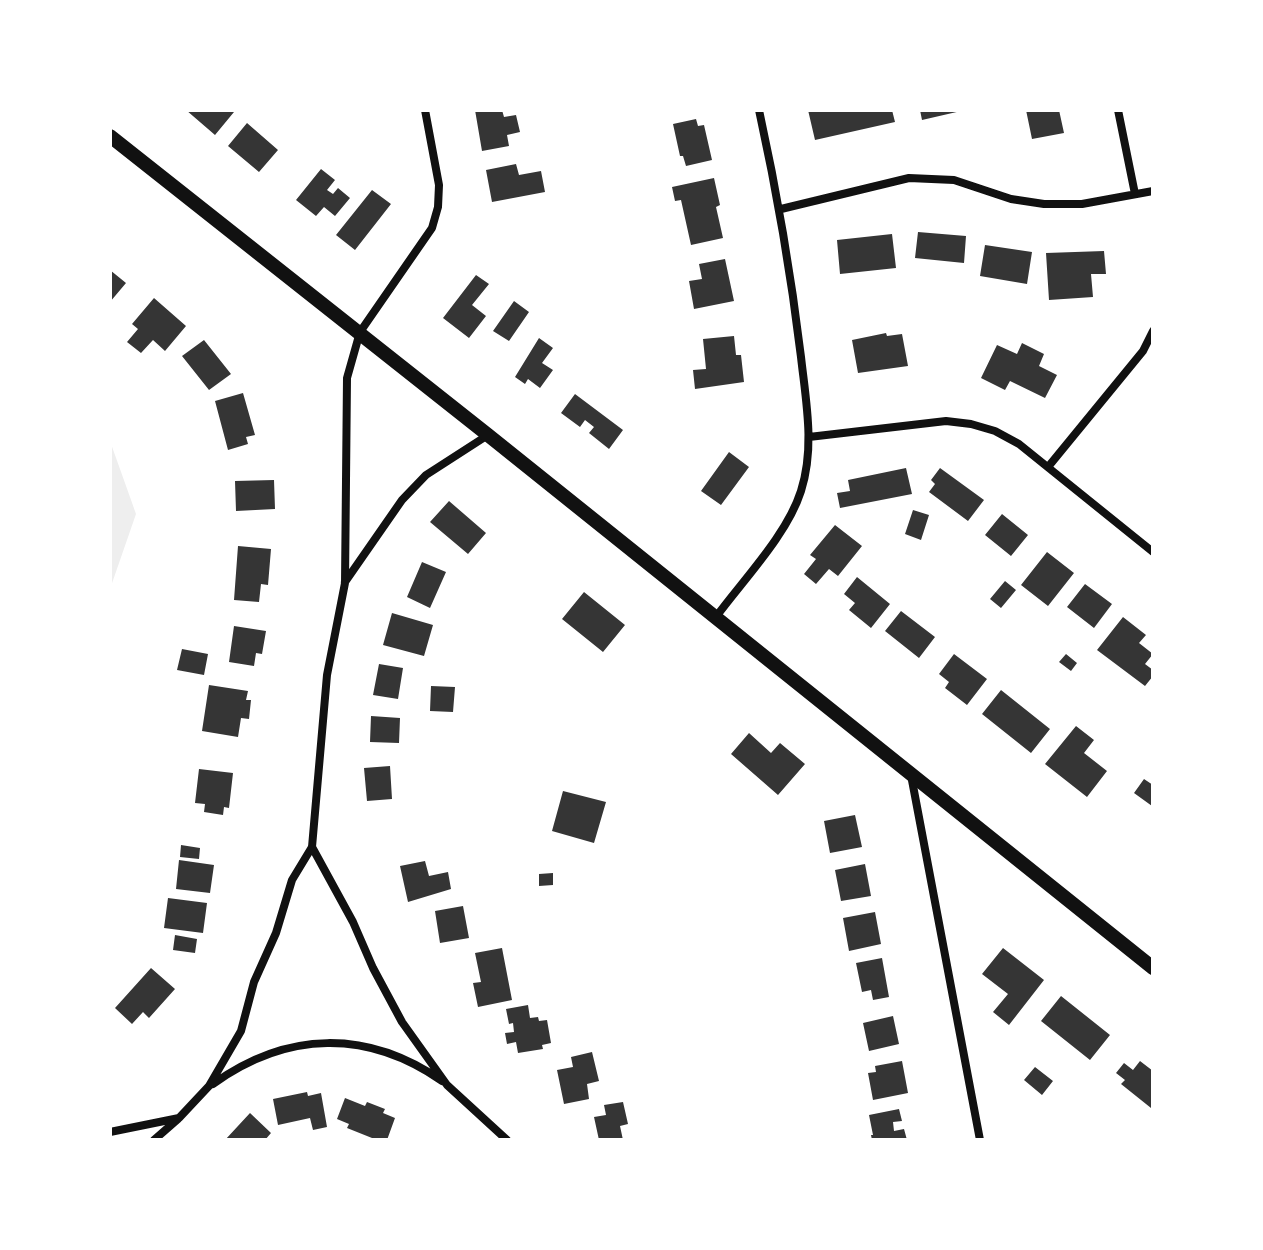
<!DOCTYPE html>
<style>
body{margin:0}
#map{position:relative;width:1263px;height:1250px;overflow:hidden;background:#fff;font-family:"Asap Condensed",sans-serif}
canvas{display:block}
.frame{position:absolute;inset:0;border:112px solid #fff;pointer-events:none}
</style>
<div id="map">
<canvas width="1263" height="1250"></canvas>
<div class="frame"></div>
</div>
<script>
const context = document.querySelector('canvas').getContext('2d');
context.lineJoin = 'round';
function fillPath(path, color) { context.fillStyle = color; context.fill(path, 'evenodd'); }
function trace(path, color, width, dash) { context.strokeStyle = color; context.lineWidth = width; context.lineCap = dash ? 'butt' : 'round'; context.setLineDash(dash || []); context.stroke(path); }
fillPath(new Path2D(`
 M110,441L136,514L110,589Z`), '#eee');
fillPath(new Path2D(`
 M186,110H231L234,112L215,135Z
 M475,110H502L504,117L516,115L520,132L507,135L509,146L482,151Z
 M808,110H892L895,122L815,140Z
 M920,110H961V111L922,120Z
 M1026,110H1059L1064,133L1032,139Z
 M696,119L698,126L704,125L712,160L686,166L683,156H680L673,124Z
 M247,123L278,150L259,172L228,146Z
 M516,164L519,175L541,171L545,192L492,202L486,170Z
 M321,169L335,180L327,190L333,194L338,188L350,198L335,216L324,207L316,216L296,200Z
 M714,178L720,205L716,207L723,238L691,245L681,200L675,201L672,187Z
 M372,190L391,204L355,250L336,235Z
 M918,232L966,236L964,263L915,258Z
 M892,234L896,268L840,274L837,240Z
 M985,245L1032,252L1027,284L980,276Z
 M1104,251L1106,274H1091L1093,297L1049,300L1046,253Z
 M725,259L734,301L694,309L689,281L702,279L699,264Z
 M110,270L126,283L110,302Z
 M476,275L489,284L472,305L486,316L469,338L443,318Z
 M154,298L186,326L165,351L153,340L141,353L127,342L138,329L132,324Z
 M514,301L529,312L509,341L493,331Z
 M886,333L887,336L902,334L908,366L858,373L852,340Z
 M734,336L736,355H741L744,382L695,389L693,370L706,369L703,339Z
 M539,338L553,348L542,363L553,370L540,388L528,379L525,384L515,377Z
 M204,340L231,374L209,390L182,356Z
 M1022,343L1044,354L1039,366L1057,375L1045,398L1010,381L1005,390L981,378L997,345L1017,354Z
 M243,393L255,435L246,437L248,444L228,450L215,401Z
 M575,394L623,430L609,449L589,433L594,427L585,420L580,427L561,413Z
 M729,452L749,467L721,505L701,491Z
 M906,468L912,494L840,508L837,493L850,491L848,480Z
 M940,468L984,500L968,521L929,492L935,484L931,480Z
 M274,480L275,509L236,511L235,481Z
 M449,501L486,533L468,554L430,522Z
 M913,510L929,515L921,540L905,534Z
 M1002,514L1028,535L1011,556L985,535Z
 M835,525L862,546L838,576L829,569L816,584L804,574L816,559L810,555Z
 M238,546L271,549L268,585L261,584L259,602L234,600Z
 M1047,552L1074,573L1048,606L1021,585Z
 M422,562L446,572L430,608L407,597Z
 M857,577L890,604L871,628L849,610L855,603L844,594Z
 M1005,581L1016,590L1001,608L990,599Z
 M1085,584L1112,604L1094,628L1067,607Z
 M584,592L625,625L603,652L562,619Z
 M901,611L935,637L919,658L885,631Z
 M392,613L433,625L424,656L383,645Z
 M1123,617L1146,635L1139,643L1153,654L1145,664L1153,670V676L1145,686L1097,650Z
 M234,626L266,631L262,654L256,653L254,666L229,662Z
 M182,649L208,654L204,675L177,670Z
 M954,654L987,679L967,705L945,688L949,682L939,674Z
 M1066,654L1077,663L1071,671L1059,662Z
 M379,664L403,668L398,699L373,695Z
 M209,685L248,691L246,700H251L249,719L241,718L238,737L202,731Z
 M431,686L455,687L453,712L430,711Z
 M1001,690L1050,729L1031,753L982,714Z
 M371,716L400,718L399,743L370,742Z
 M1076,726L1094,740L1084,753L1107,771L1087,797L1045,764Z
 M749,733L771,753L780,743L805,764L778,795L731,754Z
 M390,766L392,799L367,801L364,768Z
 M199,769L233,773L229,808L224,807L223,815L204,812L205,804L195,803Z
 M1144,779L1153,785L1152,806L1134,793Z
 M563,791L606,802L594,843L552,831Z
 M855,815L862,847L830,853L824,821Z
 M181,845L200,848L199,859L180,857Z
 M179,860L214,865L210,893L176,889Z
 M425,861L429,876L448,872L451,889L408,902L400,866Z
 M865,864L871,896L841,901L835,870Z
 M553,873V885L539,886V874Z
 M168,898L207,903L203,933L164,928Z
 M463,906L469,938L440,943L435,911Z
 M875,912L881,944L849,951L843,918Z
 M175,935L197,939L195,953L173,950Z
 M502,948L512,1000L478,1007L473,983L481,982L475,953Z
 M1003,948L1044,980L1009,1025L993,1012L1008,994L982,974Z
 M882,958L889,997L873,1000L871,990L862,992L856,963Z
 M151,968L175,989L149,1018L143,1012L132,1024L115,1008Z
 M1061,996L1110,1035L1090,1060L1041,1021Z
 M528,1005L530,1018L538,1017L539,1021L547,1020L551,1043L542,1045L543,1049L518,1053L516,1042L507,1044L505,1033L514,1032L513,1023L509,1024L506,1009Z
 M893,1016L899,1044L869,1051L863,1023Z
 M592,1052L599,1081L587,1084L589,1099L564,1104L557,1070L573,1067L571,1057Z
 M902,1061L908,1093L873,1100L868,1073L876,1072L875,1066Z
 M1140,1061L1153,1071L1151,1108L1121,1084L1125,1080L1116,1073L1124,1063L1133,1070Z
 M1035,1067L1053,1081L1042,1095L1024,1080Z
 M307,1092L308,1096L321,1093L327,1127L313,1130L310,1118L278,1125L273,1099Z
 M345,1098L365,1106L367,1102L385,1109L383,1113L395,1118L387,1140H377L347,1128L349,1124L337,1119Z
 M623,1102L628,1124L620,1126L623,1140H599L594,1117L606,1115L604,1105Z
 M899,1109L902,1121L893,1122L894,1131L904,1129L907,1140H872L871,1135H873L869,1115Z
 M250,1113L271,1133L265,1140H225Z`), '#353535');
trace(new Path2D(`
 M1118,110L1135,194
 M781,209L909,178L954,180L1011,199L1044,204H1082L1153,191
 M809,437L946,421L971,424L995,431L1019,444L1153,552
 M1048,467L1143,351L1153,331
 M345,582L402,500L426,475L488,435
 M716,617C744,579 787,535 801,491C815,447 806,402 801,357C791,274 777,192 759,110
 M911,775L980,1140
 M312,847L353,922L373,968L402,1022L447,1085L507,1140
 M213,1084C287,1031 367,1029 442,1081
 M110,1132L179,1118L209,1086L241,1031L254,982L276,933L292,880L312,847L327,675L345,583L347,378L360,332L432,228L438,207L439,185L425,110
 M154,1140L178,1119`), '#111', 8);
trace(new Path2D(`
 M110,136L488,435L1153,968`), '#111', 14);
</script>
